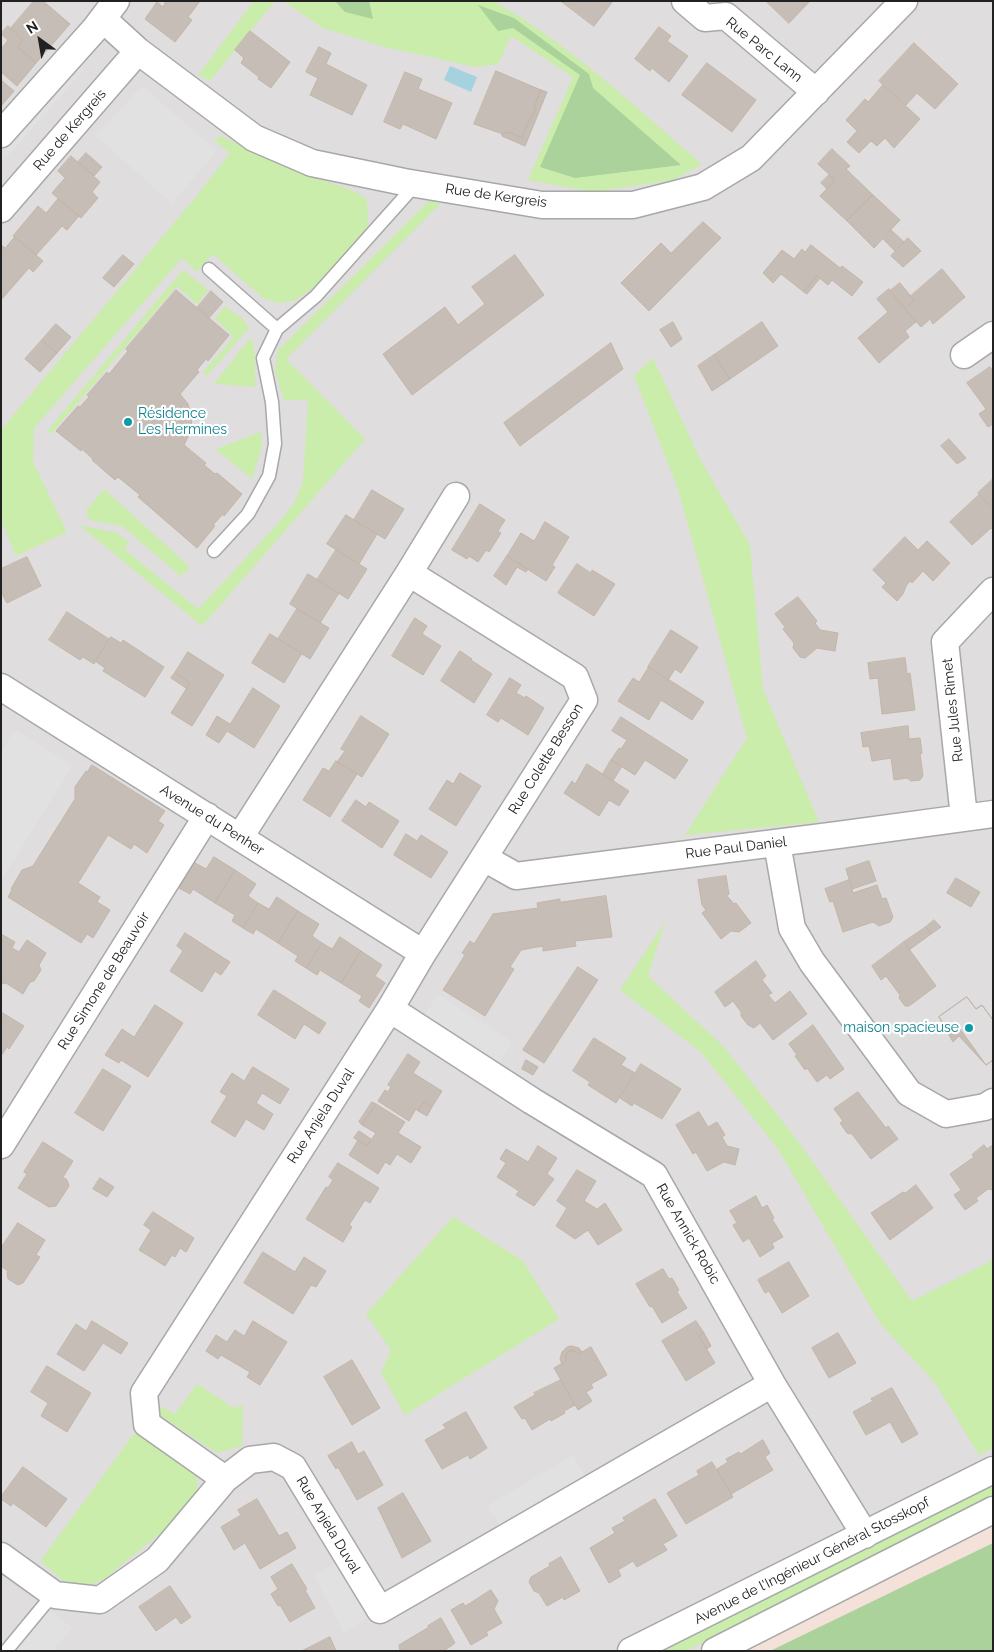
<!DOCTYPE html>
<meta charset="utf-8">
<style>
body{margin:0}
#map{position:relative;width:994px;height:1652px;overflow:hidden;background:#f1eee7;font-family:Raleway,sans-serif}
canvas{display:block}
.frame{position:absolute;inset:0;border:2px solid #212121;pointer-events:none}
.north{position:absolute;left:15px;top:15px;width:50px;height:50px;-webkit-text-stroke:4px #fff;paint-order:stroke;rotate:328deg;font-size:14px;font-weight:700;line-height:20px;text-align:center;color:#212121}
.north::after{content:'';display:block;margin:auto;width:18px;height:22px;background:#212121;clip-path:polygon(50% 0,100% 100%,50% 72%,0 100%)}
</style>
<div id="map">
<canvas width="994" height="1652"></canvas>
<div class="frame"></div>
<div class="north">N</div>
</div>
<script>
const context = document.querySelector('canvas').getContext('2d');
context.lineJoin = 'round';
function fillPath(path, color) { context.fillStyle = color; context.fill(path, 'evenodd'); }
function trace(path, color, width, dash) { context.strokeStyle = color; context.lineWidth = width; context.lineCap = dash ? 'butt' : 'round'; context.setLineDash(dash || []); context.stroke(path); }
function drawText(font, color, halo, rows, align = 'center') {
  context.font = font + ' Raleway,sans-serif'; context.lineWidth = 4.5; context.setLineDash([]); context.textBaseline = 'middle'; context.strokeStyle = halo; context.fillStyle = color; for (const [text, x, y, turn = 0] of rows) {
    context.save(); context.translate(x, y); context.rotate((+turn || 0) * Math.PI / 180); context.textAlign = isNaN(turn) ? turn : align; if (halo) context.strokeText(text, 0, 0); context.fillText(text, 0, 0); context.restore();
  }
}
fillPath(new Path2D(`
 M1,1H993V1500L695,1651H1Z`), '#dfdddd');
fillPath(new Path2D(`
 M993,1500V1651H695Z`), '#f3e1da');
fillPath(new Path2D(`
 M254,1H275L210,81L198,75Z
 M283,1H493C570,44 635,107 702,164L673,180L593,192L528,180L573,77L511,36L498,64L476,67L385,47L323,28Z
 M221,136L282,166L354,191L367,199L368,226L357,242L312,289L294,301L278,303L263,298L213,254L197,272L182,258L34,428L33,462L67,532L16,556L1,520V430L199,193L230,153L214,140Z
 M431,199L440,204L286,359L365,439L202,626L79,525L117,533L129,542L124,549L198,609L274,528L293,505L303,482L308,400H284L275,372L278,350Z
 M183,270L208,290L197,304L177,286L51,434L48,430Z
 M225,306L244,320L249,328L207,376L203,372L234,337L215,318Z
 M251,337C257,353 254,371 256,387L214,384Z
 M653,358L701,461L750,545L763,689L819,822L685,835L747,738L678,489L634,376Z
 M261,432L262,446L252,479L216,449Z
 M104,489L190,567L181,576L122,526L89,520L86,511Z
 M665,922L648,976L724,1047L797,1140L912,1301L993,1260V1448L979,1455L935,1383L880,1323L778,1149L701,1052L620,990Z
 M453,1217L523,1261L559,1319L405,1415L381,1373L391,1350L366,1314Z
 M197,1384L234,1408L243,1405L242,1446L217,1453L162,1417L158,1405L175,1414Z
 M137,1430L197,1475V1496L185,1513L103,1580L84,1586L64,1581L40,1561Z
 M993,1485V1495L686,1651H662Z`), '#cbedab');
fillPath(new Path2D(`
 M335,1H369L373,19L345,12Z
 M478,5L514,18L589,74L593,88L681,165L575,178L540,167L580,75L513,28L498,31Z
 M993,1543V1651H770Z`), '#aad29a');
fillPath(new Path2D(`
 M70,57L84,70L1,164V134Z
 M142,85L217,151L172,204L96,136Z
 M15,729L73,765L1,881V752Z
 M438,994L512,1042L492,1075L417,1027Z
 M573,1455L592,1488L507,1537L487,1506Z
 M346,1556L380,1610L344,1633L314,1575Z
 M44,1605L73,1628L53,1651H6Z`), '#e1e1e1');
fillPath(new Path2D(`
 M450,66L477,77L471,92L444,80Z`), '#a6d2e0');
const building = new Path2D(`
 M34,1H43L70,24L36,63L18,47L23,40L11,28Z
 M166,1H200L188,17L192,20L175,42L145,19L157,2L163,7Z
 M561,1H613L594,26Z
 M766,1H810L789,23Z
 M8,26L23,40L18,47L36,63L17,86L1,72V45L3,47L8,40L1,34Z
 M659,27L671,36L667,41L688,56L669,82L652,68L650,71L635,59Z
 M250,31L290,62L271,88L258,79L259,77L241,63L244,58L235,50Z
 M914,43L958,84L935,109L917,93L906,105L879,81Z
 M319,47L331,53L326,64L367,85L352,115L310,95L318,78L306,72Z
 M707,63L756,100L732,132L682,95Z
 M496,71L541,90L534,108L536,109L532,118H530L522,138L509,132L503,134L474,124Z
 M405,72L422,79L418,89L452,103L436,139L403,124L400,129L384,122Z
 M1,80L14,91L1,106Z
 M883,85L920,119L894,148L885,138L877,146L871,141L859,153L847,142L857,131L846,120L865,99L868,102Z
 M541,90L547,92L525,146L502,136V134L509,132L522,138L530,118H532L536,109L534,108Z
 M832,149L850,166L846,169L873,195L847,221L820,196L835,180L818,164Z
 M86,153L102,167L94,176L78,162Z
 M71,156L100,182L92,192L98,198L81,218L52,193L65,178L58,171Z
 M829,175L835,180L827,189L821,183Z
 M873,195L900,220L874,248L847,221Z
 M58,199L79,216L67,230L62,226L36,255L13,236L38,206L46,213Z
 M703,222L721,238L649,311L621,283L661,243L671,253Z
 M891,230L904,242L895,251L883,239Z
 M15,237L43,261L33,272L29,268L1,300V248L3,246L5,248Z
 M908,238L921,251L903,267L891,256Z
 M811,245L840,268L842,266L863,282L852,296L832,280L828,285L817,276L804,292L781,274L773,283L763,273L782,250L794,259L802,249L805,252Z
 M123,255L134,264L114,287L103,278Z
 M515,255L544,295L412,395L383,354L445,307L458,325L485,304L472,287Z
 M942,269L965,297L933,324L930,319L921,327L905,309L914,300L911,296Z
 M817,276L820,278L807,294L804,292Z
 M900,283L914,300L905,309L890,291Z
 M889,289L916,322L905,331L909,337L879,363L858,338L888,312L877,299Z
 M176,290L229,335L208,361L206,359L197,370L199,372L180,394L188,404L192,419L190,433L184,445L206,463L204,465L215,474L217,473L242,494L224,516L223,514L213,525L215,526L197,548L138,497L140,495L118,477L115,480L92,460L93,459L82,449L81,451L56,431L78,406L80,407L89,397L87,395L107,372L109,374L128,351L126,349Z
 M211,291L223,302L209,318L197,308Z
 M673,322L682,339L671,347L660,330Z
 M762,322L778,346L730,379L714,355Z
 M56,324L71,337L57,353L42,340Z
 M42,340L57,353L40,372L25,359Z
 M611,343L623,369L520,446L504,423Z
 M714,355L730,379L712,391L698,366Z
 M990,367L993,371V424L988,427L979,414L986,409L967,383Z
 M949,439L966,458L957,464L941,446Z
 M992,480L993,481V509L978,493Z
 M372,490L404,509L385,539L354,520Z
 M979,495L993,509V530L991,528L972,545L950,522Z
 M480,504L505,520L498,531L501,533L489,552L486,550L478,562L469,556L467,559L452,550Z
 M346,515L377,534L359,564L327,544Z
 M545,522L569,537L552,565L555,567L546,581L507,556L521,533L534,541Z
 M905,537L918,550L927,541L950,563L933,581L923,571L912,583L910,581L906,586L903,594L897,601L882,587L886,583L873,570Z
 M336,550L367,569L348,599L317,580Z
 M507,556L528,569L526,572L517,567L506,585L494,576Z
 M27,557L41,586L7,603L1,592V569Z
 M577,564L591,573L592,570L615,584L594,616L558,593Z
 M308,574L339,593L320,623L290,604Z
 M798,597L817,621L815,623L820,630L838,633L835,651L817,648L805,658L800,657L793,648L794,643L783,629L785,627L775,614Z
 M297,609L329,628L310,659L278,639Z
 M67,612L109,639L94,664L83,657L80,660L49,640Z
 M415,618L427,626L422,634L441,646L423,675L392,656Z
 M671,630L698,647L681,673L675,669L668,680L648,667Z
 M270,634L302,653L284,683L252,663Z
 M111,637L121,643L123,640L164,667L145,697L103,671L105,668L95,661Z
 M460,651L472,659L471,660L492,674L474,703L441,681Z
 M188,652L224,675L192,726L171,713L190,683L175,673Z
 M905,658L907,674L910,673L915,710L882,714L878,678L870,679L868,663Z
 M649,667L704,702L692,720L661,700L649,720L618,701L633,678L639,682Z
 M175,673L190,683L186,688L171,678Z
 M510,678L521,685L516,693L525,698L526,696L544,708L528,735L501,718L498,722L487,715Z
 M253,688L280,706L254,748L227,731L219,743L206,735L217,716L230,724Z
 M361,716L389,734L362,777L337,762L345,751L341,749Z
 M621,717L688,760L675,779L645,760L635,775L611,760L619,748L621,749L627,740L612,731Z
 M908,726L909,739L920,738L922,753L920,754L923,776L920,780L911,781L907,778L894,780L891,758L872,761L869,746L863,747L861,733Z
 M611,760L622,766L613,781L603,774Z
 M336,761L357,774L330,817L303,800L323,768L329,771Z
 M587,764L629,791L619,806L609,800L599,816L564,793L572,781L575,784Z
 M92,765L165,811L158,821L164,825L147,853L134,844L131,849L108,835L78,883L100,897L97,902L110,910L93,938L87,934L81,943L8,897L12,890L11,889L22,870L33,866L75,799V787L86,771L87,772Z
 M460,773L481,786L456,826L429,809L447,780L453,784Z
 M356,800L366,807L369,802L399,821L382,848L342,821Z
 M406,834L417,841L421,835L448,852L431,878L394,855Z
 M214,857L235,870L215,903L193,889L190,894L179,888L195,863L206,869Z
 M869,861L876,881L852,889L846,869Z
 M235,870L256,884L248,896L258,903L243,928L232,921L235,915L215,903Z
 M726,876L729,894L727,896L734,904L736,903L751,923L739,932L731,931L721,939L702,913L706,910L702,905L698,880Z
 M956,878L980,892L971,907L947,893Z
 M849,880L853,893L877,885L882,899L886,898L893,917L890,922L879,926L873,922L843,932L833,901L830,902L825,889Z
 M606,896L612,937L575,941L576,946L543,951V946L521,950L510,967L514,969L485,1016L443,990L465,955L462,953L470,941L474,944L493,914L538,908L537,903L560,899V902Z
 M277,897L298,911L278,943L256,929L253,934L243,928L258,903L269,909Z
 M298,911L319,924L312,936L322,943L306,968L295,961L298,956L278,943Z
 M934,920L941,927L931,934L926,927Z
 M926,927L931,934L909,950L904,942Z
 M185,933L230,962L221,975L215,971L202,992L170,971L183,951L177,946Z
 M1,934L15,942L12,948L19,952L27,940L46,953L39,965L41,970L34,981L30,982L23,994L6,983L1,984Z
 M340,937L361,951L341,983L320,970L317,975L306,968L322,943L332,949Z
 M904,942L936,986L909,1006H905L899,998L900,995L886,976L881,980L872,966Z
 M361,951L382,965L375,976L385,983L369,1008L359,1001L362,996L341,983Z
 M756,961L766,976L762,980L772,993L768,995L775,1003L790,991L807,1014L773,1040L760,1023L754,1028L748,1025L741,1016V1012L733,1001L725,1007L715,992Z
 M578,967L598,980L544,1063L523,1050Z
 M274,990L326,1023L319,1034L304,1024L295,1039L258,1015Z
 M967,997L976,1009L982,1005L993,1020V1060L986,1065L960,1029L952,1034L939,1017Z
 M967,997L976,1009L982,1005L993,1020V1060L986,1065L959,1036L953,1042L939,1017Z
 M155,1005L183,1023L148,1077L121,1060L119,1063L105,1055L122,1029L134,1037Z
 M1,1012L24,1026L9,1049L7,1047L1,1056Z
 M813,1025L844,1069L830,1079L827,1075L817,1082L807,1068L805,1070L795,1056L797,1055L789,1044Z
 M594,1038L626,1058L621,1065L635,1073L616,1103L588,1085L590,1082L573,1071Z
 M408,1054L420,1062L413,1073L442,1091L432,1107L424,1102L418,1111L416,1109L409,1121L378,1101L385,1090L388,1092L391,1087L388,1085Z
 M526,1060L538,1067L533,1075L522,1069Z
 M641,1064L681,1089L662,1119L634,1103L632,1106L620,1098Z
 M253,1067L289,1089L280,1104L262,1093L256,1103L273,1114L264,1130L246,1119L235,1137L211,1122L227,1096L220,1092L232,1073L244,1081Z
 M103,1069L131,1086L103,1131L75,1113Z
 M858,1092L886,1128L888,1126L898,1139L871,1159L852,1134L847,1133L840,1123L843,1121L834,1109Z
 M372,1102L376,1104L362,1125L359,1122Z
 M424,1102L432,1107L427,1116L418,1111Z
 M376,1104L405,1122L398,1133L421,1147L411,1163L397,1154L390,1165L385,1162L378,1174L349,1155L358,1140L367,1146L376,1133L362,1125Z
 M699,1112L708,1127L717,1122L725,1135L722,1137L727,1146L739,1149L735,1165L724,1162L707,1171L696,1152L693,1154L676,1125Z
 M359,1131L371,1139L367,1146L354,1138Z
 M43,1142L73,1161L63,1177L67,1180L69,1186L56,1206L49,1207L18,1188L27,1174L24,1172Z
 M984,1145L987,1149L993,1145V1190L988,1189L976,1198L978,1201L965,1210L954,1195L961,1190L950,1174L974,1157L972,1155Z
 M538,1146L557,1158L547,1174L554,1179L534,1206L516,1195L519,1191L497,1177L506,1163L500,1159L506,1149L528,1162Z
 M338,1163L379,1188L370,1203L365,1200L349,1225L352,1227L343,1242L306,1219L326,1187L328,1188L333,1180L329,1177Z
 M577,1170L596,1181L584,1201L597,1209L605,1203L622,1230L598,1245L588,1230L575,1239L556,1226L567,1208L557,1201Z
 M100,1178L114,1187L107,1197L93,1189Z
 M916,1185L933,1208L890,1240L871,1213L903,1192L905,1193Z
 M756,1196L762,1208L767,1205L774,1218L772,1219L783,1237L772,1243L774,1248L760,1257L749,1238L743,1242L733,1225L737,1223L730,1211Z
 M153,1212L194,1238L186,1252L180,1248L175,1257L172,1255L165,1266L139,1250L151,1230L144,1225Z
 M18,1223L45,1240L36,1255L40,1257L23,1283L18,1285L8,1279L7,1273L8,1271L1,1266V1248Z
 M263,1252L295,1272L304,1257L326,1271L316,1287L311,1285L293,1314L244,1283Z
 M789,1262L809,1296L782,1313L769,1291L765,1293L758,1280Z
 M663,1269L669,1279L672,1278L679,1290L677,1292L687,1308L662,1323L652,1306L650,1307L636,1284Z
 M92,1321L128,1343L121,1354L103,1343L84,1371L57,1354L76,1324L86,1331Z
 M253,1321L287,1342L260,1385L247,1377L250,1372L221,1355L218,1359L206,1351L216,1335L227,1342L235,1330L244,1336Z
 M696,1321L704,1333L699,1336L715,1363L686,1381L662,1341Z
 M704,1333L711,1346L707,1349L699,1336Z
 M838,1333L856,1363L829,1378L812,1348Z
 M572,1346L579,1348L582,1352L578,1354L575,1351H569L566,1355V1361L562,1364L560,1359L562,1352L567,1347Z
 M591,1347L607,1375L591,1384L593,1388L586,1392L592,1401L578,1410L554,1368L566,1361V1355L569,1351H575L578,1354Z
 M352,1360L380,1408L352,1425L324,1377Z
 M47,1366L91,1393L67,1432L41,1416L48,1403L31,1392Z
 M561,1380L575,1405L564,1411L565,1413L551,1421L550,1419L532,1430L525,1418L522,1419L514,1407L535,1395L534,1393Z
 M892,1388L918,1434L902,1443L890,1422L866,1435L853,1412L873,1401L871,1399Z
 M466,1412L487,1448L470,1459L468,1455L442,1469L425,1440L446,1428L443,1425Z
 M763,1440L770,1453L765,1457L773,1470L731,1494L717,1469L728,1462L726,1459L739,1452L740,1454Z
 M352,1442L358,1454L364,1451L383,1485L357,1500L338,1467L336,1469L328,1456Z
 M712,1462L733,1497L686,1524L667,1493L699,1475L697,1471Z
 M23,1467L67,1499L46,1527L13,1503L11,1506L1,1499V1497Z
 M403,1493L431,1541L402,1558L378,1508Z
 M257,1499L279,1536L287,1532L296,1548L260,1569L245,1543L234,1550L221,1527L241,1515L238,1510Z
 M655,1499L677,1536L663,1544L667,1550L637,1567L633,1561L618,1570L621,1576L609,1583L590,1548L615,1533L612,1528L625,1521L623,1518Z
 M561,1557L580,1591L564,1600L563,1597L547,1606L539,1593L534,1591L529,1582L531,1577L550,1566L549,1564Z
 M292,1564L307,1589L305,1590L315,1608L290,1622L280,1605L278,1606L271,1594L278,1589L271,1577Z
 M170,1586L191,1617L181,1624L176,1617L156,1631L139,1607Z
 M491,1590L498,1601L494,1609L502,1623L486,1632L488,1635L471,1645L451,1610L463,1603L465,1606Z
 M441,1618L455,1643L444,1651H400L399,1645L429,1627L428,1626Z
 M330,1637L336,1651H302Z`);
fillPath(building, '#c6beb6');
trace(building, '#c4b5a8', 1);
const service = new Path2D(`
 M209,269L277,329
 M214,551L248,514L269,476L275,444L272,402L263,358L277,329L316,296L416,184
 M6,1651L44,1605L55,1595`);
const minor = new Path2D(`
 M685,1L705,18L726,16L816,92
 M103,19L138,51L254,138L312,163L404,182L542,205H633L703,187L751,158L904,1
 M1,134L94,30L116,1
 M1,209L138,51
 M964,355L993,335
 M409,573L575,677L584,700L423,953L390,1009L144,1393L147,1424L225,1479L250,1460L274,1457L293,1467L380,1610L772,1384
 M1,687L423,953
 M964,817L945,642L993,591
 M240,837L409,573L456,496
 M777,843L792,928L812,962L909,1093L946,1114L985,1107L993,1102
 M484,858L516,876L838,835L993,814
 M390,1009L532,1101L654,1175L772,1384L865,1535
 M1,1145L207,816
 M1,1556L55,1595L100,1600L157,1560L225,1479
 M631,1651L993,1470
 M715,1651L993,1510`);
trace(service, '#a8a8a8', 15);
trace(minor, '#a8a8a8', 29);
trace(service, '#fff', 12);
trace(minor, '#fff', 26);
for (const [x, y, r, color] of [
 [128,422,5,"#0f9aa8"],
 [969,1028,5,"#0f9aa8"]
]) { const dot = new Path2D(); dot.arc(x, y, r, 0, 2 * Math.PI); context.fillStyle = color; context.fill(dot); trace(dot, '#fff', 2); }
drawText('14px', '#212121', '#fff', [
 ["Rue Parc Lann",764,50,39],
 ["Rue de Kergreis",70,130,-49],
 ["Rue de Kergreis",496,196,8],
 ["Rue Jules Rimet",953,710,-96],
 ["Rue Colette Besson",546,759,-58],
 ["Avenue du Penher",212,820,32],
 ["Rue Paul Daniel",736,848,-7],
 ["Rue Simone de Beauvoir",104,981,-58],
 ["Rue Anjela Duval",321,1116,-57],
 ["Rue Annick Robic",688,1234,60],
 ["Rue Anjela Duval",328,1525,59],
 ["Avenue de l'Ingénieur Général Stosskopf",812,1561,-27]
]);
drawText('14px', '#0d838f', '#fff', [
 ["Résidence",138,414],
 ["Les Hermines",138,430],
 ["maison spacieuse",959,1028,"right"]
], 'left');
</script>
